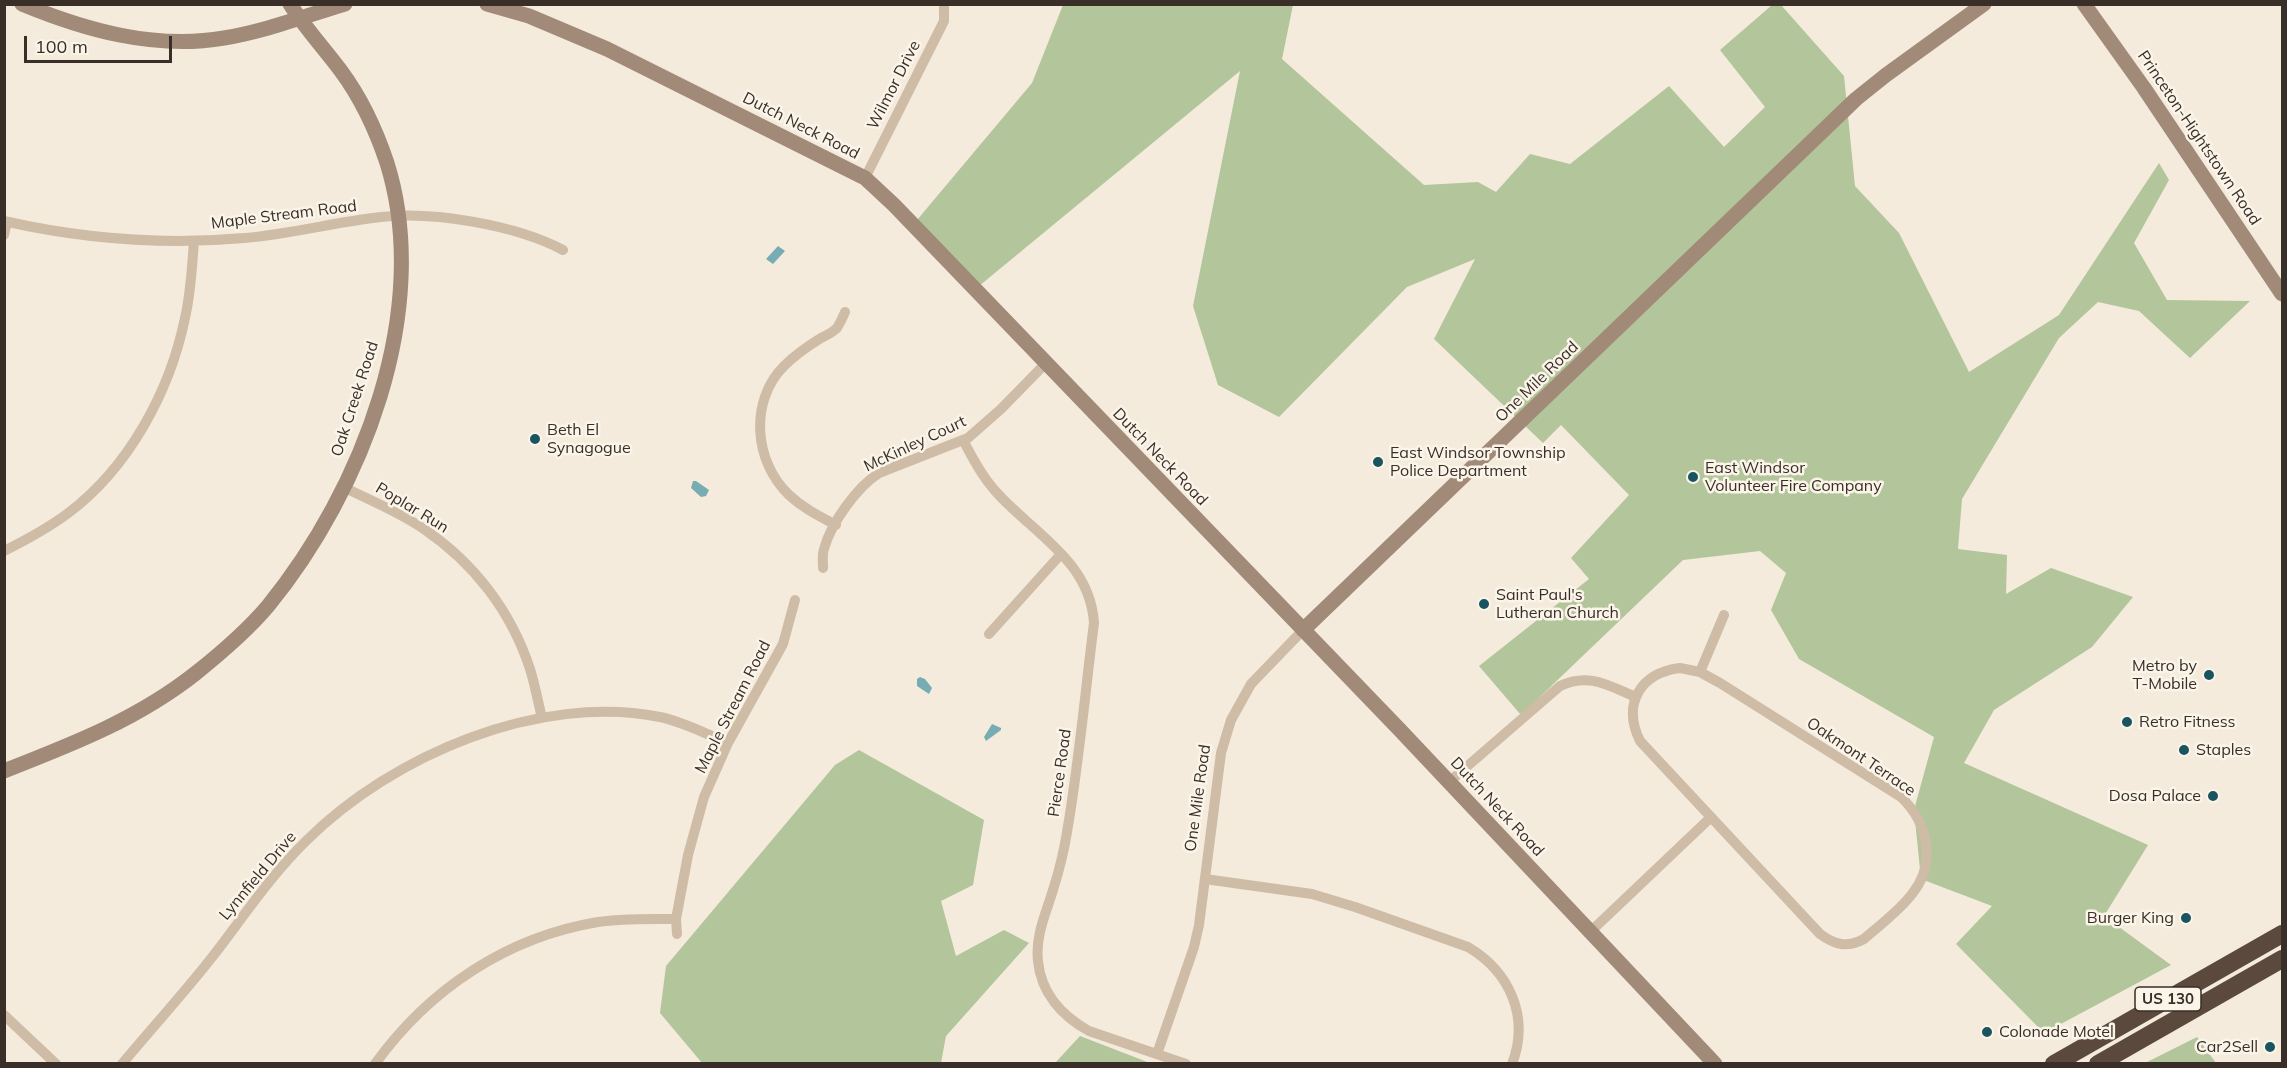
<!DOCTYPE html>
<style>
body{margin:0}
#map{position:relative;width:2287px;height:1068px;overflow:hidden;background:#f4ebdc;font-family:Mulish,sans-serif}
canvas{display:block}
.frame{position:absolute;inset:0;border:6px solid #392f28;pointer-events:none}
.scale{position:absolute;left:24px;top:36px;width:148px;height:27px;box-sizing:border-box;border:3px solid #392f28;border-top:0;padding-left:8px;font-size:18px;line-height:21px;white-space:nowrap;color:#392f28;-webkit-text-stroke:4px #fbf4e9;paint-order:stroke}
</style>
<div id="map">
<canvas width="2287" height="1068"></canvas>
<div class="frame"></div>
<div class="scale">100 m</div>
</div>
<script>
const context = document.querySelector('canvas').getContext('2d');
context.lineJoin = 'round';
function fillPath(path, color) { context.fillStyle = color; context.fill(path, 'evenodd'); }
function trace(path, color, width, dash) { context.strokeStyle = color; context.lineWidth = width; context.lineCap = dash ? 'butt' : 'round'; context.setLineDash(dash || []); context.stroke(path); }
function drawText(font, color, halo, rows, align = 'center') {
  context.font = font + ' Mulish,sans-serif'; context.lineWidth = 5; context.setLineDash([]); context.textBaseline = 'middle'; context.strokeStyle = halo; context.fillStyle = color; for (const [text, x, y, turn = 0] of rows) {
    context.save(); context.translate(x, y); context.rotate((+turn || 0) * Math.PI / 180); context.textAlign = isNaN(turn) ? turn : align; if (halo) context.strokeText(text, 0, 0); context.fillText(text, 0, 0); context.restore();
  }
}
fillPath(new Path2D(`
 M1063,5H1293L1282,59L1424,185L1478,182L1496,192L1530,154L1570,164L1669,86L1724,147L1765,107L1720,50L1772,5H1781L1844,76L1855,186L1899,233L1969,372L2059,315L2159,163L2169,180L2134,243L2167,300L2250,301L2190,358L2139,311L2098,302L2059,338L1962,499L1958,549L2007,555L2006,594L2051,568L2133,597L2092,647L1994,710L1964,763L2148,845L2104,916L2171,965L2044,1033L1956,944L1992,906L1921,879L1914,810L1934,737L1799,659L1771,610L1786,573L1760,551L1683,560L1521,715L1479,666L1589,579L1571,558L1629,495L1561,425L1543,443L1434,339L1475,259L1407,287L1279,417L1218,385L1193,306L1240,71L973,291L912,226L1032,83Z
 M859,750L984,820L973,885L941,901L956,956L1004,930L1029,943L946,1036L941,1063H702L660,1013L666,966L835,765Z
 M1080,1036L1150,1063H1055Z
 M2197,1037L2216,1063H2145Z`), '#b3c59a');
fillPath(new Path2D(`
 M778,246L785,251L773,264L766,259Z
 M693,481H696L709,490L706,496L701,497L691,488Z
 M920,677L925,679L932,688L929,694L917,686V679Z
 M992,724L1001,728V730L986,741L984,737Z`), '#78acb4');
trace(new Path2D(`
 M865,178L944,21V4
 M4,221C83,239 165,245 245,238C291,234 335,222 381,217C433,211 516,225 563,250
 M4,235L7,222
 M963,440C973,459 983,478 998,494C1036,535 1090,562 1094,623C1085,693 1079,763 1067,832C1064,851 1059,871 1053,890C1046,913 1035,936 1038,961C1041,993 1062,1016 1089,1031L1186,1064
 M343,487C370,500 399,512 424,529C474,563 511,611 530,669C535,685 538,702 542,718
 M836,525C819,516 803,508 789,495C754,462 749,401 784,366C795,355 808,346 821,338C827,335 832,333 837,328C840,323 843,317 845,312
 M4,551C26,540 48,528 67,514C129,468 170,391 185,318C191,292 192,266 194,241
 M823,568C823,562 822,554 824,549C831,523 857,487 879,473L968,438L1001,409L1046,363
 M989,634L1061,554
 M1680,668L1700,672L1720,683L1901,797C1928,823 1937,863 1912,894C1899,911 1880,925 1864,939C1847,948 1835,945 1820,934L1640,741C1622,704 1640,673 1680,668Z
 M1700,672L1724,615
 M1449,782L1560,686C1589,672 1609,686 1636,697
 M1205,879L1312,894L1355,907L1468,947C1510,972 1530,1017 1512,1064
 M1590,932L1710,818
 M677,934L676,919L688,855L704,797L728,743L783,644L795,600
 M4,1015L56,1064
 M1157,1054L1194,947L1199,925L1221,753L1231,720L1251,684L1303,630
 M122,1064C152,1028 184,993 213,956C244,916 271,875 307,840C393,755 539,693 660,717C684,722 706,734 728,743
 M375,1064C429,989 507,937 598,922C624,918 650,919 676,919`), '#cebca6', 10);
trace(new Path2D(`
 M22,4C85,30 155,50 224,38C266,31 305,16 345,4
 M487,4L529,16L607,49L865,178L894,205L1399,729L1715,1064
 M2084,4L2144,88L2282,294
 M1303,630L1856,99L1886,75L1984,4
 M4,771C73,744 138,719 196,673C221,653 247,631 268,606C362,491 433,310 387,163C376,130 361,98 341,71C324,48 305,28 290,4`), '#a28a78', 15);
trace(new Path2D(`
 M2054,1064L2282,934
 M2098,1064L2282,959`), '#5b493e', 18);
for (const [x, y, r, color] of [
 [535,439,6,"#19545f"],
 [1378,462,6,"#19545f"],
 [1693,477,6,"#19545f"],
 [1484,604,6,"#19545f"],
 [2209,675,6,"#19545f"],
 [2127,722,6,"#19545f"],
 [2184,750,6,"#19545f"],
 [2213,796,6,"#19545f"],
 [2186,918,6,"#19545f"],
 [1987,1032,6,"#19545f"],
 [2270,1047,6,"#19545f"]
]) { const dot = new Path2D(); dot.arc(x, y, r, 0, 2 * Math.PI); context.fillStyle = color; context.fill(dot); trace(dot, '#fbf4e9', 2); }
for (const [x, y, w] of [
 [2168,999,66]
]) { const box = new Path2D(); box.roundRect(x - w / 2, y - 12, w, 24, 4.5); context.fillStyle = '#fbf4e9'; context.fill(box); trace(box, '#392f28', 1.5); }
drawText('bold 15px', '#392f28', null, [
 ["US 130",2168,999]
]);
drawText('16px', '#392f28', '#fbf4e9', [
 ["Wilmor Drive",894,85,-63],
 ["Dutch Neck Road",801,126,27],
 ["Princeton-Hightstown Road",2199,138,56],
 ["Maple Stream Road",284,215,-7],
 ["One Mile Road",1537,382,-44],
 ["Oak Creek Road",355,399,-72],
 ["McKinley Court",915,444,-25],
 ["Dutch Neck Road",1160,457,46],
 ["Poplar Run",412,508,31],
 ["Maple Stream Road",733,707,-63],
 ["Oakmont Terrace",1861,757,34],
 ["Pierce Road",1060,773,-82],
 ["One Mile Road",1198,798,-82],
 ["Dutch Neck Road",1497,807,47],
 ["Lynnfield Drive",258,876,-50]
]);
drawText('16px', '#392f28', '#fbf4e9', [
 ["Beth El",547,430],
 ["Synagogue",547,448],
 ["East Windsor Township",1390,453],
 ["Police Department",1390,471],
 ["East Windsor",1705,468],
 ["Volunteer Fire Company",1705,486],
 ["Saint Paul's",1496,595],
 ["Lutheran Church",1496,613],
 ["Metro by",2197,666,"right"],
 ["T-Mobile",2197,684,"right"],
 ["Retro Fitness",2139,722],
 ["Staples",2196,750],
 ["Dosa Palace",2201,796,"right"],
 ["Burger King",2174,918,"right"],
 ["Colonade Motel",1999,1032],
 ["Car2Sell",2258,1047,"right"]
], 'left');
</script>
